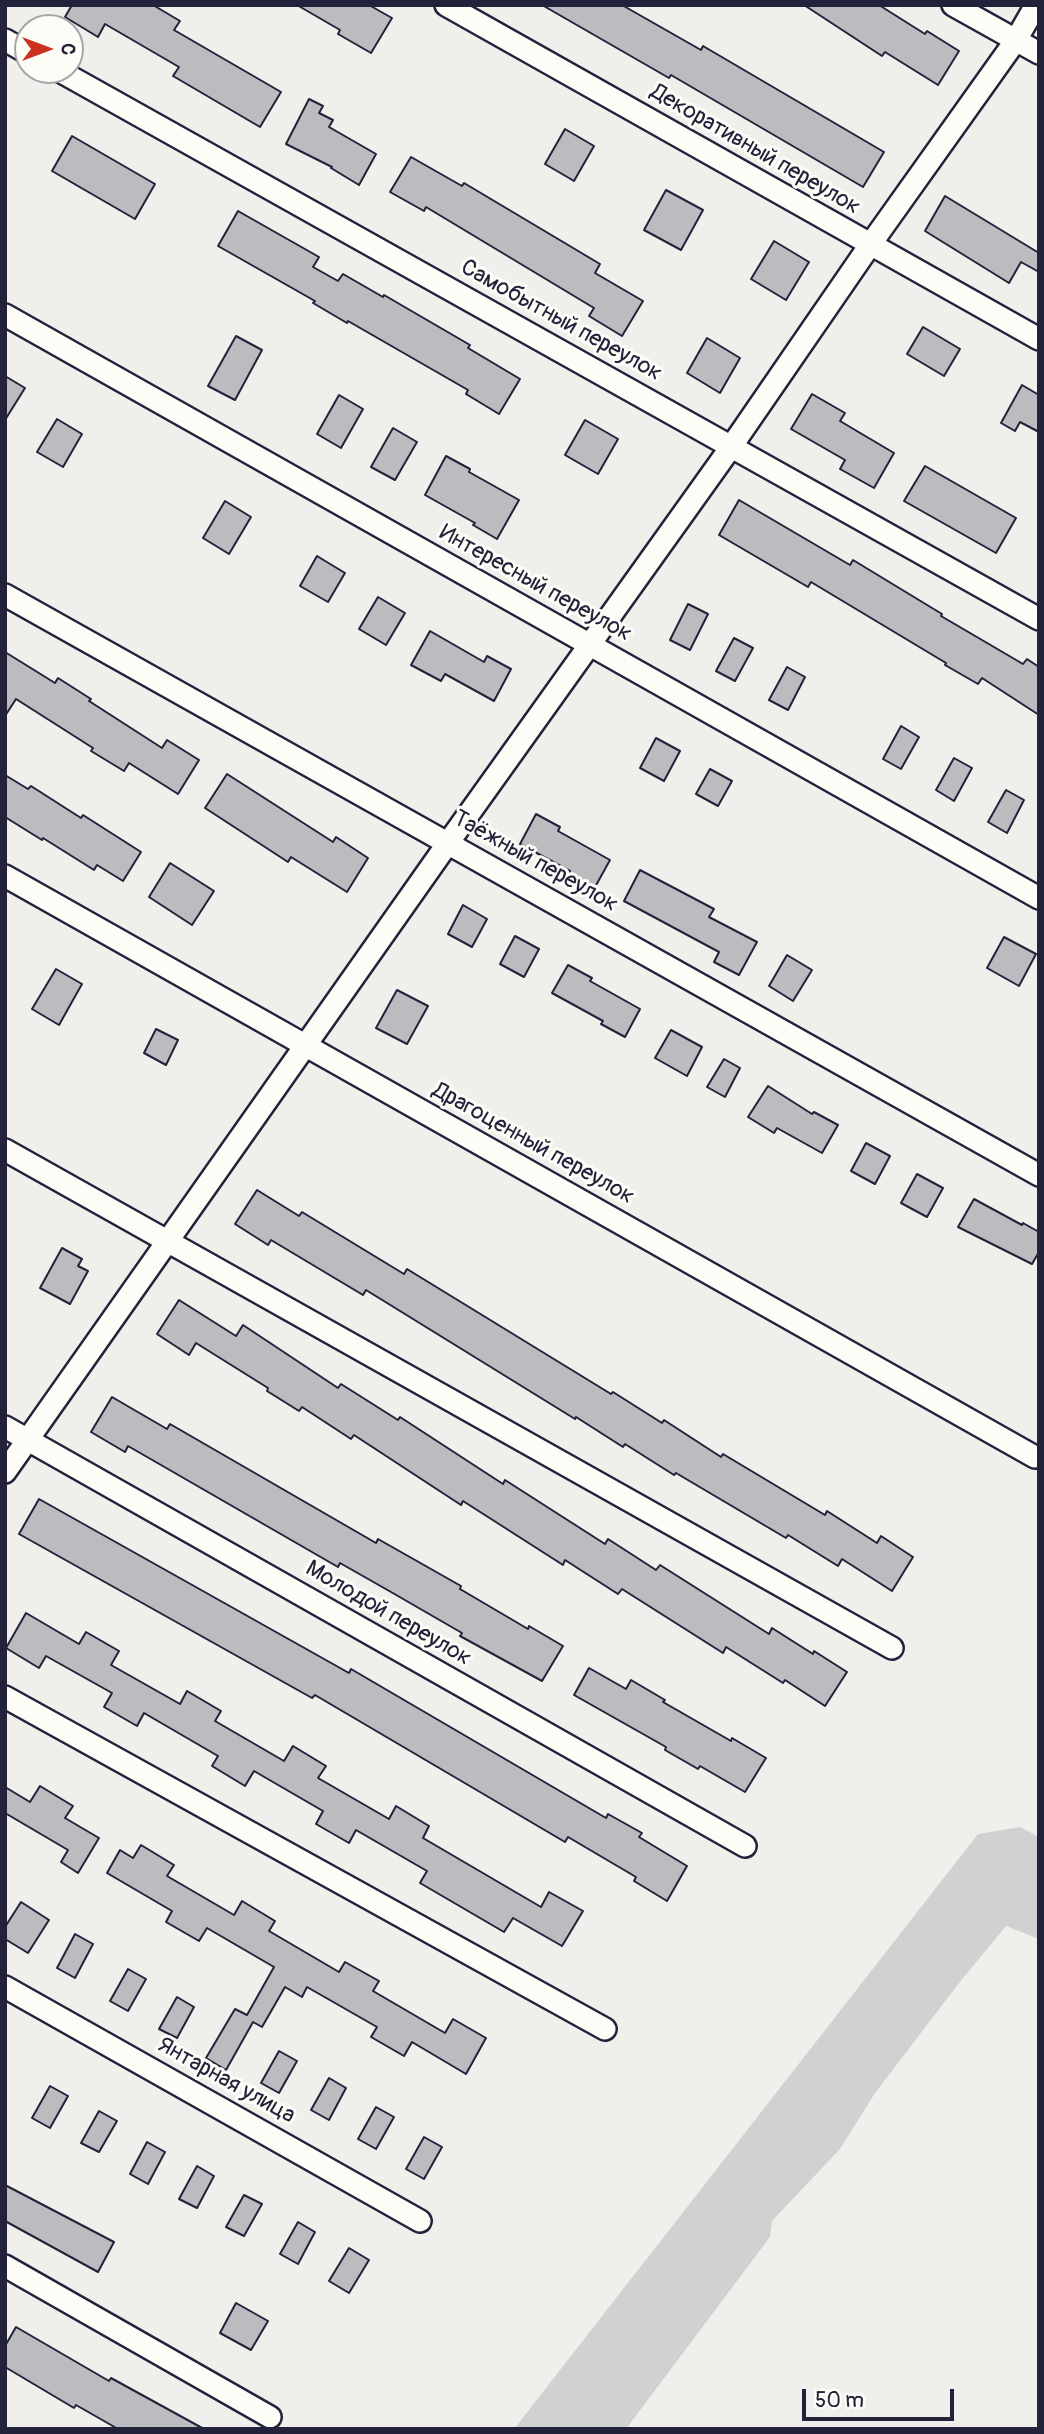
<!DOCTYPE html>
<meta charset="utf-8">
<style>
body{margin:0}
#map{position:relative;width:1044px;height:2434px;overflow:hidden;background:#f0efec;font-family:Pangolin,sans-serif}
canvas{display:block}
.frame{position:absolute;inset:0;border:7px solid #22223b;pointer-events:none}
.north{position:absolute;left:14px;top:14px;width:70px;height:70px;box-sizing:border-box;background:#fdfcf7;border:2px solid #a5a5ac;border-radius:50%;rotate:90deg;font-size:19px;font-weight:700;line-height:28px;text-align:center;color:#22223b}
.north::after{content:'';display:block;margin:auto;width:24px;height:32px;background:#c8321e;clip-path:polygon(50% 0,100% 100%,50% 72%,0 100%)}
.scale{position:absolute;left:802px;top:2389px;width:152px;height:32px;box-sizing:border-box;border:4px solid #22223b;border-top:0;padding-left:9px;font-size:21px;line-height:24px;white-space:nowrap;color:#22223b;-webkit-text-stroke:5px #fdfcf7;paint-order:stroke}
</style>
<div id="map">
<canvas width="1044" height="2434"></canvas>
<div class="frame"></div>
<div class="north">С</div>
<div class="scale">50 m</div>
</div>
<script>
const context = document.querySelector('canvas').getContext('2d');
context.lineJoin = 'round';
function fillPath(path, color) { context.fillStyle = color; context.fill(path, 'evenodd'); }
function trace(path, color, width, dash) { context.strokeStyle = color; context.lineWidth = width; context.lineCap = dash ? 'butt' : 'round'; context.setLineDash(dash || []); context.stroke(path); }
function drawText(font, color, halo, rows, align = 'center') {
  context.font = font + ' Pangolin,sans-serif'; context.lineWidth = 6; context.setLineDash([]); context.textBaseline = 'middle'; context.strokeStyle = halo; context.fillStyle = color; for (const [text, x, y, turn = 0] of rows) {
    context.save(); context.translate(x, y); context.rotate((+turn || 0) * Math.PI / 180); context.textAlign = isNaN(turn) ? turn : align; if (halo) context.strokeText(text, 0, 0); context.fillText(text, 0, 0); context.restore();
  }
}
fillPath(new Path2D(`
 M1020,1827L1039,1837V1939L1006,1926L959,1983L875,2093L840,2149L772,2221L770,2237L626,2429H514L978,1834Z`), '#d2d1d1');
const building = new Path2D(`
 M72,5H153L180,21L174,30L281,92L260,127L173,76L179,67L105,24L98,37L65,17Z
 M297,5H369L392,18L371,53L338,34L340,30Z
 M542,5H622L701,50L703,46L884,152L863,187L671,75L669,78Z
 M804,5H879L925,34L927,31L959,51L938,85L885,52L882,56Z
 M309,99L323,106L319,113L333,120L329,127L376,154L359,185L331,168L332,167L286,144Z
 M565,129L594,146L574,181L545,164Z
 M72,136L155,184L135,219L52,171Z
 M411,157L462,186L464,183L600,264L595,273L643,301L622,336L589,316L594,308L426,207L424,211L390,192Z
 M666,190L703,210L681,250L644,230Z
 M945,196L1039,253V272L1021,262L1009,283L925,231Z
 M238,211L319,257L313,267L338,281L343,274L383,297L384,295L470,345L468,348L520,379L499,414L466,394L468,390L348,321L347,323L313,303L315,301L218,246Z
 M774,241L809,262L786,300L751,279Z
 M923,327L960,349L944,376L907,354Z
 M236,336L262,350L235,400L208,386Z
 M707,338L740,358L720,393L687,373Z
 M5,376L25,388L5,420Z
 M1022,385L1039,395V432L1020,422L1015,431L1001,423Z
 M812,394L845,413L840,421L894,453L874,488L840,469L845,460L791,429Z
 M339,395L363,409L341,448L317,434Z
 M57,419L82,434L63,467L37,452Z
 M585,420L618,439L598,474L565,455Z
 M393,428L417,442L395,480L371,467Z
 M446,456L470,469L469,472L519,500L497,539L473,525L475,523L425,495Z
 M925,466L1016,518L996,553L904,501Z
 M739,500L850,565L853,560L942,614L941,616L1023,664L1027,659L1039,667V715L982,678L978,684L945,665L946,663L811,582L808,587L719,535Z
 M225,501L251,517L229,554L203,538Z
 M317,556L345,573L328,602L300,586Z
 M378,597L405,613L386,645L359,629Z
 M688,604L708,614L690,650L670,640Z
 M430,631L484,662L487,656L511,669L494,701L445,674L441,681L411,665Z
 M734,638L753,648L735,681L716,671Z
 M5,652L55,683L58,678L91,699L89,701L162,748L167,740L199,760L178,794L129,763L124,771L91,751L93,748L16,699L5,716Z
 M787,667L805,677L788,710L769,700Z
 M901,726L919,737L901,769L883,759Z
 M656,738L680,751L664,781L640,768Z
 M954,758L972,768L954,801L936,790Z
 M710,769L732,781L718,806L696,794Z
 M227,774L333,842L336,837L368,858L347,892L291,857L288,862L205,808Z
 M5,775L28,789L31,786L81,818L83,815L141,852L123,881L97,865L94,870L43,838L42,840L5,817Z
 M1006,790L1024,800L1007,833L988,822Z
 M536,814L560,827L558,831L610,860L594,889L568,875L570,871L520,844Z
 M170,863L214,891L192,925L149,897Z
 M640,870L714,909L709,917L757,942L739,975L714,962L719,952L624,901Z
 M463,905L487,919L472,947L448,934Z
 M515,936L539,949L524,977L500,964Z
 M1004,937L1036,954L1019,986L987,968Z
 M787,955L812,970L793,1001L769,986Z
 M568,965L592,978L590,981L640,1009L625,1037L601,1024L603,1021L552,993Z
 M56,969L82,984L59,1025L32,1009Z
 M397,990L428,1006L407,1044L376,1028Z
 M156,1029L178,1040L166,1065L144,1053Z
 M671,1030L702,1047L687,1076L655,1058Z
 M724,1059L740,1068L725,1097L707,1087Z
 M768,1086L812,1114L814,1112L838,1125L822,1153L777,1128L774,1133L748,1117Z
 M866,1143L890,1156L875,1184L851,1171Z
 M917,1174L943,1188L927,1217L901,1203Z
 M257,1190L299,1216L302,1212L404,1274L407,1269L611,1394L613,1392L662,1423L664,1420L721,1457L723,1454L825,1515L827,1511L877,1543L881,1536L913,1557L892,1591L842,1559L838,1566L788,1535L786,1538L676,1473L674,1475L625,1444L623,1447L576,1417L575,1419L366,1290L363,1295L271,1240L268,1245L235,1224Z
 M974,1199L1022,1225L1023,1223L1039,1232V1252L1032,1264L958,1227Z
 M62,1248L82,1259L78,1266L88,1271L70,1304L40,1288Z
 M179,1300L236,1336L243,1325L338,1388L341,1384L398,1420L400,1417L503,1484L505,1480L605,1544L608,1539L656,1570L660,1565L769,1634L772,1628L813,1654L814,1651L847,1672L825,1706L785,1680L783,1683L726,1647L723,1653L622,1589L618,1594L565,1560L563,1565L463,1501L461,1505L354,1435L351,1439L302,1407L299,1411L267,1391L268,1388L196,1343L189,1355L157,1334Z
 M112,1397L167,1429L170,1424L376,1543L378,1539L461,1586L460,1589L528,1629L529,1626L563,1646L542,1681L460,1636L462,1633L391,1592L340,1563L338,1567L128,1446L125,1452L91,1432Z
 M39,1499L349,1673L351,1669L606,1818L608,1814L642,1833L639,1837L687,1866L667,1901L634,1881L636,1877L568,1837L565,1842L315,1695L312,1698L19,1534Z
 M26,1613L79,1644L86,1632L119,1651L111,1665L180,1704L187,1691L221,1711L215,1721L284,1761L293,1746L326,1766L318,1778L389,1819L396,1806L429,1826L423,1838L541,1907L549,1892L583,1911L562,1946L513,1918L504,1932L420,1883L427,1871L356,1830L349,1843L316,1824L323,1811L254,1771L245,1786L212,1766L218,1756L144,1713L137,1726L104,1707L112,1693L46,1656L39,1668L6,1648Z
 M589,1668L626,1689L631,1680L665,1700L663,1702L731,1741L732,1738L766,1758L745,1792L700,1766L698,1769L665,1750L666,1747L574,1695Z
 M40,1786L73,1806L65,1818L99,1838L78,1873L61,1862L68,1850L5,1813V1787L30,1802Z
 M141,1845L174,1865L167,1876L234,1915L242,1901L275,1921L269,1931L339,1972L345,1962L379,1981L373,1991L445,2033L453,2019L486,2038L466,2074L412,2042L404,2056L371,2037L377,2027L307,1987L302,1997L285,1987L262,2027L253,2022L226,2070L206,2058L235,2009L247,2015L274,1967L207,1928L199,1941L166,1922L172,1911L107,1873L120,1850L133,1858Z
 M21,1902L49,1920L28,1953L5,1939V1927Z
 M75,1934L93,1944L75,1978L57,1968Z
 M128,1969L146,1979L128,2011L110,2001Z
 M177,1997L194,2007L177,2038L159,2029Z
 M279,2051L297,2061L279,2093L261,2083Z
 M329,2078L346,2088L329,2120L311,2110Z
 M50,2086L68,2096L50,2128L32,2118Z
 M376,2107L394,2117L376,2149L358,2139Z
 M99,2111L117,2121L99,2152L81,2143Z
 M424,2137L442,2147L424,2179L406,2169Z
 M147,2142L165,2152L148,2184L130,2174Z
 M197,2166L214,2176L197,2208L179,2199Z
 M5,2185L114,2242L98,2272L5,2221Z
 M244,2195L262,2204L244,2236L226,2227Z
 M298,2222L315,2232L298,2264L280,2254Z
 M349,2248L369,2260L349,2293L329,2281Z
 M236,2303L268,2321L251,2350L220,2333Z
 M16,2327L109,2381L111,2378L204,2429H118L76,2405L74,2408L5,2367V2346Z`);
fillPath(building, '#bcbcc0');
trace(building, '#22223b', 2);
const street = new Path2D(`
 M446,5L1039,339
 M953,5L1039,53
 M5,40L28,53
 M58,70L1039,619
 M5,315L1039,898
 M5,595L1039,1175
 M5,876L1035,1457
 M5,1150L892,1648
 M5,1427L745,1846
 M5,1472L448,843L731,447L870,245L1016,40L1036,5
 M5,1697L605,2029
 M5,1987L420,2221
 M5,2266L270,2417`);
trace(street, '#22223b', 26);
trace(street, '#fdfcf7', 21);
drawText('23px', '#22223b', '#fdfcf7', [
 ["Декоративный переулок",755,150,30],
 ["Самобытный переулок",561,321,29],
 ["Интересный переулок",535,584,29],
 ["Таёжный переулок",535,862,29],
 ["Драгоценный переулок",533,1144,29],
 ["Молодой переулок",388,1614,30],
 ["Янтарная улица",226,2081,29]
]);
</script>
